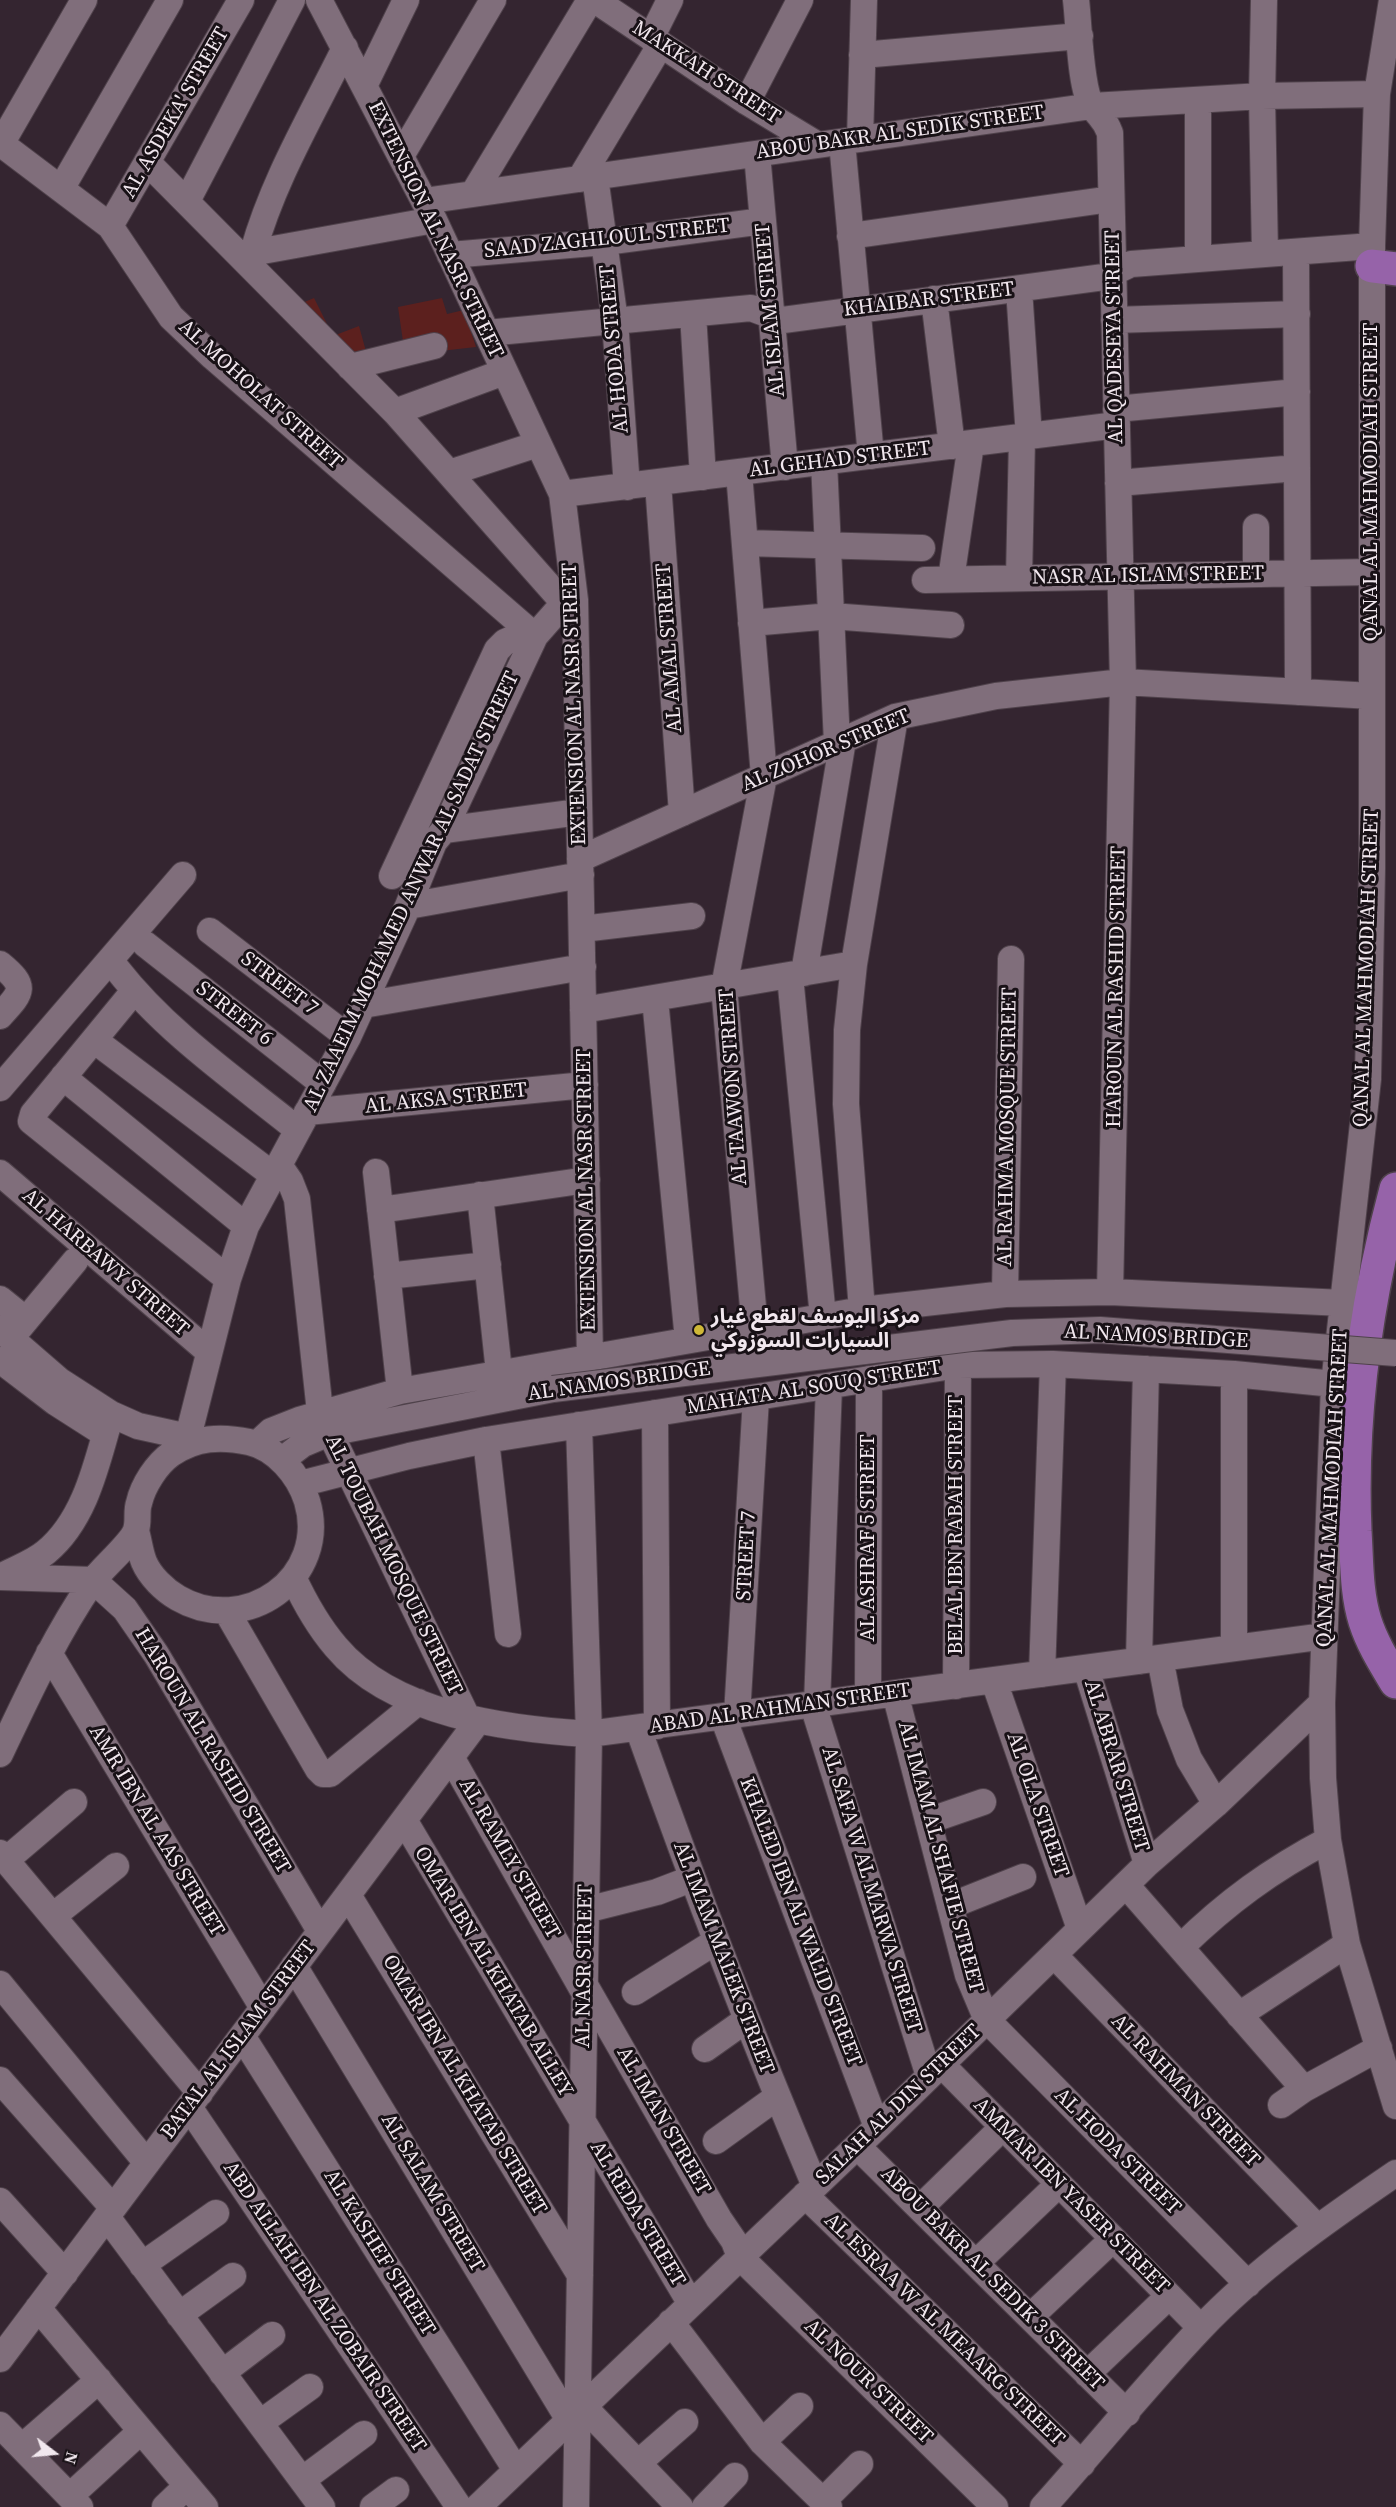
<!DOCTYPE html>
<meta charset="utf-8">
<style>
body{margin:0}
#map{position:relative;width:1396px;height:2507px;overflow:hidden;background:#342530;font-family:"Source Serif 4",serif}
canvas{display:block}
.north{position:absolute;left:24px;top:2423px;width:60px;height:60px;-webkit-text-stroke:4px #181116;paint-order:stroke;rotate:106deg;font-size:16px;font-weight:700;line-height:24px;text-align:center;color:#f1e7ee}
.north::after{content:'';display:block;margin:auto;width:21px;height:27px;background:#f1e7ee;clip-path:polygon(50% 0,100% 100%,50% 72%,0 100%)}
</style>
<div id="map">
<canvas width="1396" height="2507"></canvas>
<div class="north">N</div>
</div>
<script>
const context = document.querySelector('canvas').getContext('2d');
context.lineJoin = 'round';
function fillPath(path, color) { context.fillStyle = color; context.fill(path, 'evenodd'); }
function trace(path, color, width, dash) { context.strokeStyle = color; context.lineWidth = width; context.lineCap = dash ? 'butt' : 'round'; context.setLineDash(dash || []); context.stroke(path); }
function drawText(font, color, halo, rows, align = 'center') {
  context.font = font + ' "Source Serif 4","Noto Sans Arabic",serif'; context.lineWidth = 6; context.setLineDash([]); context.textBaseline = 'middle'; context.strokeStyle = halo; context.fillStyle = color; for (const [text, x, y, turn = 0] of rows) {
    context.save(); context.translate(x, y); context.rotate((+turn || 0) * Math.PI / 180); context.textAlign = isNaN(turn) ? turn : align; if (halo) context.strokeText(text, 0, 0); context.fillText(text, 0, 0); context.restore();
  }
}
fillPath(new Path2D(`
 M314,298L333,336L359,326L367,355L344,365L293,307Z
 M442,298L447,314L464,310L476,347L405,355L398,307Z`), '#5c201e');
const minor = new Path2D(`
 M319,0L434,220L562,494L575,600L590,1357
 M595,0L747,102L818,145
 M1076,0C1079,23 1080,89 1092,106C1099,117 1104,117 1110,133L1123,682L1110,1292
 M1264,0L1262,96L1265,254
 M1392,0L1377,94L1372,246V869L1368,1079L1334,1384L1322,1703L1323,1778L1328,1840L1347,1944L1396,2106
 M651,38L670,0
 M862,55L1080,36
 M364,86L406,0
 M1198,100V259
 M747,102L800,0
 M860,139L864,0
 M842,142L871,456
 M0,143L110,226L171,317L213,357L535,636
 M1,144L84,0
 M757,154L785,467
 M401,156L493,0
 M147,162L395,412L564,603
 M595,177L615,321L627,487
 M580,179L661,44
 M61,189L170,0
 M473,194L590,0
 M187,201L292,0
 M424,201L1092,106L1262,96L1377,94
 M110,226L241,0
 M850,236L1111,199
 M253,252C273,180 312,115 345,48
 M1296,252L1298,692
 M240,255L434,220
 M450,255L605,242L763,221
 M1019,289L1029,437
 M934,299L952,446
 M693,314L703,477
 M1114,320L1297,314
 M487,333L751,308L783,320L1104,277L1131,264L1372,246
 M350,367L434,346
 M1116,409L1297,392
 M395,412L504,372
 M824,462L837,743
 M449,473L538,444
 M739,473L764,776L724,987L755,1329
 M658,483L682,813
 M1118,483L1297,468
 M562,494L1117,425
 M745,543L922,548
 M1256,574V527
 M1019,578L1022,438
 M951,579L971,444
 M925,580L1371,572
 M751,623L831,616L951,625
 M444,830L579,812
 M580,859L895,717L996,696L1123,682L1372,696
 M392,876L497,650L505,642L530,631
 M408,906L581,875
 M582,929L692,916
 M210,931L348,1037
 M145,944L323,1084
 M0,964C28,987 22,992 0,1016
 M117,969C166,1032 236,1080 298,1130
 M804,973L843,740
 M790,976L823,1317
 M134,991L33,1114L31,1121L228,1279
 M655,999L688,1340
 M363,1005L583,967
 M583,1010L854,964
 M94,1040L273,1175
 M63,1077L246,1226
 M0,1088L183,875
 M307,1112L585,1085
 M279,1165L290,1181L297,1199L320,1412L467,1717
 M376,1172L400,1391
 M0,1173L209,1352
 M480,1195L499,1372
 M380,1210L587,1180
 M387,1276L488,1265
 M1005,1294L1011,959
 M0,1299L26,1320
 M862,1310L846,1104L847,1030L854,964L895,717
 M0,1329L60,1381L111,1414L138,1426L188,1437L195,1442
 M11,1338L75,1261
 M0,1360L55,1402L105,1434
 M1234,1374V1648
 M655,1413L657,1726
 M188,1437L228,1279L246,1226L348,1037L408,906L434,842L444,830L535,636L564,603L575,600
 M486,1440L508,1634
 M257,1444L271,1431L299,1420L400,1391L862,1310L1005,1294L1110,1292L1343,1303
 M282,1460L303,1444L329,1433L553,1389
 M300,1484L409,1456L486,1440L958,1365L1053,1364L1234,1374L1334,1384
 M0,1577L93,1580L125,1609L156,1654L320,1931
 M0,1577C15,1569 33,1563 46,1552C86,1519 97,1462 111,1414
 M293,1577C305,1603 318,1626 336,1647C393,1715 507,1729 589,1734L1325,1636
 M227,1612L318,1769L323,1774H330L418,1702
 M49,1653L263,2008
 M1160,1658L1170,1710L1189,1759L1216,1804
 M1139,1661L1146,1369
 M1086,1668L1147,1864
 M1042,1674L1053,1364
 M994,1681L1080,1929
 M956,1686L958,1365
 M895,1693L968,1975L987,2020L1248,2284
 M868,1697L869,1379
 M817,1704L829,1386
 M813,1705L929,2076
 M737,1715L756,1398
 M723,1717L877,2127
 M638,1728C693,1883 751,2035 815,2186
 M0,1754C28,1695 55,1636 92,1582C102,1568 132,1543 136,1530C139,1521 136,1511 139,1503C143,1485 157,1464 171,1454C196,1437 221,1436 249,1442C276,1448 299,1475 307,1501C330,1578 245,1637 178,1598C164,1590 150,1576 144,1562C140,1552 139,1541 136,1531
 M451,1757L584,1992
 M404,1820L691,2304
 M928,1821L983,1802
 M0,1853L200,2093
 M6,1860L74,1802
 M1126,1885L1304,2089
 M348,1895L580,2275
 M950,1906L1023,1877
 M586,1910L657,1892L691,1879
 M53,1916L116,1866
 M1181,1947C1227,1902 1271,1870 1328,1840
 M1054,1955L1317,2227
 M294,1966L569,2420
 M0,1984L147,2163
 M586,1987L719,2219L734,2241L740,2257L995,2507
 M635,1992L715,1942
 M1239,2015L1347,1944
 M242,2036L516,2470
 M705,2049L746,2020
 M941,2064L1201,2328
 M0,2080L113,2208
 M1281,2105L1304,2089L1379,2048
 M189,2107L459,2507
 M716,2141L777,2097
 M857,2146L1127,2413
 M805,2195L1082,2464
 M0,2201L65,2273
 M920,2208L1003,2127
 M107,2217L322,2507
 M976,2263L1059,2184
 M142,2265L216,2213
 M38,2308L205,2507
 M179,2315L233,2276
 M1030,2317L1113,2239
 M671,2322L762,2442L829,2507
 M0,2359L478,1721
 M222,2373L272,2335
 M1087,2374L1169,2296
 M583,2406L680,2507
 M260,2423L310,2387
 M0,2425L80,2507
 M762,2442L800,2406
 M22,2447L99,2380
 M638,2463L685,2422
 M302,2480L364,2434
 M70,2496L141,2431
 M823,2501L860,2464
 M165,2507L187,2486
 M373,2507L396,2490
 M478,2507L877,2127L1147,1864L1216,1804L1322,1703
 M576,2507L589,1734L579,1425
 M705,2507L735,2476
 M1043,2507C1096,2448 1146,2386 1200,2329C1258,2268 1327,2220 1396,2173`);
const major = new Path2D(`
 M1372,266L1396,269
 M1396,1189C1366,1301 1350,1416 1355,1531C1357,1561 1356,1592 1365,1621C1372,1643 1384,1662 1396,1682`);
trace(minor, '#4f424b', 28);
trace(major, '#4f424b', 36);
trace(minor, '#806e7b', 26);
trace(major, '#9663a9', 33);
const minorBridge = new Path2D(`
 M553,1389L1012,1333L1100,1330L1396,1353`);
trace(minorBridge, '#4f424b', 28, []);
trace(minorBridge, '#806e7b', 26);
for (const [x, y, r, color] of [
 [699,1330,6,"#cfb837"]
]) { const dot = new Path2D(); dot.arc(x, y, r, 0, 2 * Math.PI); context.fillStyle = color; context.fill(dot); trace(dot, '#181116', 2); }
drawText('21px', '#f1e7ee', '#181116', [
 ["MAKKAH STREET",706,73,33],
 ["AL ASDEKA' STREET",176,113,-60],
 ["ABOU BAKR AL SEDIK STREET",900,133,-8],
 ["EXTENSION AL NASR STREET",435,230,64],
 ["SAAD ZAGHLOUL STREET",607,239,-6],
 ["KHAIBAR STREET",929,300,-7],
 ["AL ISLAM STREET",771,310,-95],
 ["AL QADESEYA STREET",1115,337,-91],
 ["AL HODA STREET",615,349,-95],
 ["AL MOHOLAT STREET",260,395,42],
 ["AL GEHAD STREET",840,460,-7],
 ["QANAL AL MAHMODIAH STREET",1372,482,-90],
 ["NASR AL ISLAM STREET",1148,576,-1],
 ["AL AMAL STREET",670,648,-94],
 ["EXTENSION AL NASR STREET",575,704,-92],
 ["AL ZOHOR STREET",826,751,-23],
 ["AL ZAAEIM MOHAMED ANWAR AL SADAT STREET",412,892,-65],
 ["QANAL AL MAHMODIAH STREET",1367,968,-88],
 ["STREET 7",279,984,37],
 ["HAROUN AL RASHID STREET",1117,987,-89],
 ["STREET 6",234,1014,38],
 ["AL TAAWON STREET",734,1087,-94],
 ["AL AKSA STREET",446,1099,-6],
 ["AL RAHMA MOSQUE STREET",1008,1127,-89],
 ["EXTENSION AL NASR STREET",587,1190,-91],
 ["AL HARBAWY STREET",105,1263,41],
 ["AL NAMOS BRIDGE",1156,1337,3],
 ["AL NAMOS BRIDGE",619,1382,-8],
 ["MAHATA AL SOUQ STREET",814,1388,-9],
 ["QANAL AL MAHMODIAH STREET",1333,1488,-87],
 ["BELAL IBN RABAH STREET",957,1525,-90],
 ["AL ASHRAF 5 STREET",869,1538,-90],
 ["STREET 7",747,1556,-87],
 ["AL TOUBAH MOSQUE STREET",393,1565,64],
 ["ABAD AL RAHMAN STREET",780,1709,-8],
 ["HAROUN AL RASHID STREET",212,1751,59],
 ["AL ABRAR STREET",1116,1766,73],
 ["AL OLA STREET",1037,1805,71],
 ["AMR IBN AL AAS STREET",156,1831,59],
 ["AL IMAM AL SHAFIE STREET",940,1857,75],
 ["AL RAMLY STREET",509,1859,60],
 ["AL SAFA W AL MARWA STREET",871,1890,73],
 ["KHALED IBN AL WALID STREET",800,1922,69],
 ["AL IMAM MALEK STREET",723,1958,69],
 ["AL NASR STREET",585,1966,-89],
 ["OMAR IBN AL KHATAB ALLEY",493,1972,59],
 ["BATAL AL ISLAM STREET",239,2040,-53],
 ["OMAR IBN AL KHATAB STREET",464,2085,59],
 ["AL RAHMAN STREET",1185,2091,46],
 ["SALAH AL DIN STREET",899,2105,-44],
 ["AL IMAN STREET",663,2121,60],
 ["AL HODA STREET",1117,2152,45],
 ["AL SALAM STREET",432,2193,59],
 ["AMMAR IBN YASER STREET",1071,2196,45],
 ["AL REDA STREET",637,2214,59],
 ["AL KASHEF STREET",379,2253,58],
 ["ABOU BAKR AL SEDIK 3 STREET",992,2279,45],
 ["ABD ALLAH IBN AL ZOBAIR STREET",324,2307,56],
 ["AL ESRAA W AL MEAARG STREET",944,2330,44],
 ["AL NOUR STREET",868,2382,44]
]);
drawText('bold 21px', '#f1e7ee', '#181116', [
 ["مركز اليوسف لقطع غيار",711,1318],
 ["السيارات السوزوكي",711,1342]
], 'left');
</script>
